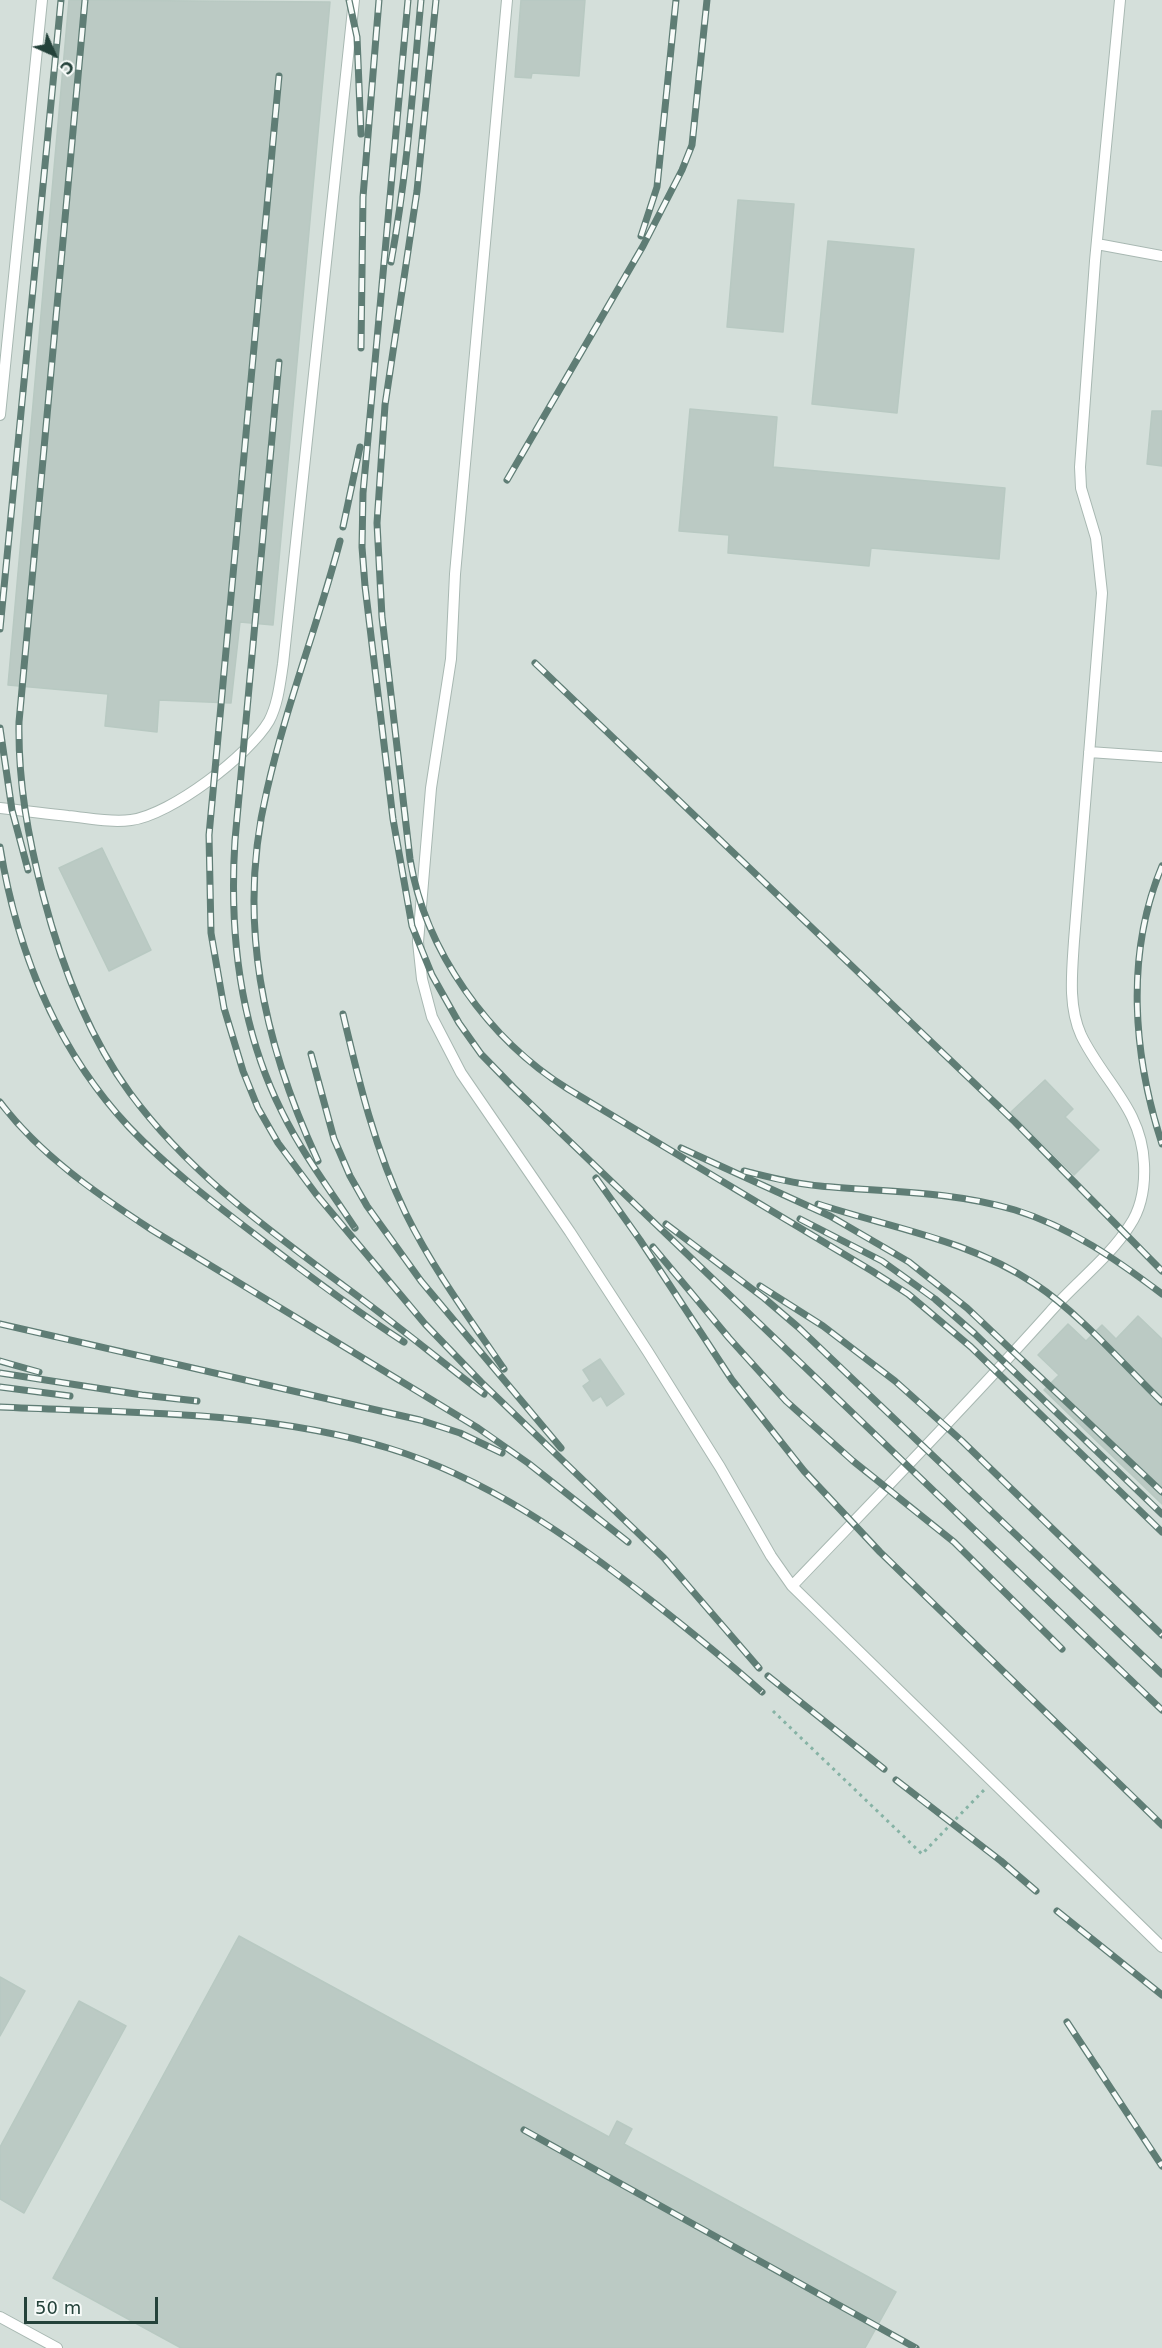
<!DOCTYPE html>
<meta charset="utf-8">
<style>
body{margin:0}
#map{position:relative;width:1162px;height:2348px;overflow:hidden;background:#e6efeb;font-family:"DejaVu Sans",sans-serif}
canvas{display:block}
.north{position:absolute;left:24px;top:24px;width:60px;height:60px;-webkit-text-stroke:4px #f7fbf9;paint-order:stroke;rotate:135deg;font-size:16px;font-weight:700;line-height:24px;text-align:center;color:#24423a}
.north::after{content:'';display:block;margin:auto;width:21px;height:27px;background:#24423a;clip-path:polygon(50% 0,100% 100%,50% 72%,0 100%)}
.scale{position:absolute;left:24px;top:2297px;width:134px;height:27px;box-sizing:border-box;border:3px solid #24423a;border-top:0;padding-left:8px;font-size:18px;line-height:21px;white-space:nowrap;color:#24423a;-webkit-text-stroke:4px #f7fbf9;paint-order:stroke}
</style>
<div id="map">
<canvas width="1162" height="2348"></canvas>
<div class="north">С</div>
<div class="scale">50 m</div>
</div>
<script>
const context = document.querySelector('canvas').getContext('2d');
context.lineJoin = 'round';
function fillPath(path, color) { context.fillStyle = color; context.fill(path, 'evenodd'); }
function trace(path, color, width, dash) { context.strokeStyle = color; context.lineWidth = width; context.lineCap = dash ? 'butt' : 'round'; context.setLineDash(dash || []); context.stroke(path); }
fillPath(new Path2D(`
 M0,0H1162V2348H0Z`), '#d4dfda');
const building = new Path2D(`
 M69,0L330,2L273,625L240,622L231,703L159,700L157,732L105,726L108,694L8,685Z
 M521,0H585L579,76L532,73L531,78L515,77Z
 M738,200L794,204L783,332L727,327Z
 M828,241L914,249L897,413L812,404Z
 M690,409L777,417L773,467L1005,488L999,559L871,548L869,566L728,553L729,535L679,531Z
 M1152,411H1162V466L1147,464Z
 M102,848L151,950L109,971L59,868Z
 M1045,1080L1073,1109L1065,1117L1099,1150L1074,1175L1011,1112Z
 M1138,1316L1162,1339V1504L1044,1390L1059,1375L1038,1355L1068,1324L1086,1341L1102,1325L1116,1339Z
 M600,1359L624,1394L607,1406L601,1396L593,1401L583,1386L590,1381L583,1370Z
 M239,1936L609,2137L617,2121L632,2129L624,2144L896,2292L865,2348H181L53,2278Z
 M0,1977L25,1991L0,2036Z
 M79,2001L126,2026L24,2213L0,2199V2147Z`);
fillPath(building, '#bbcac4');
trace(building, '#b8c9c2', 1.5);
const service = new Path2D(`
 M507,0L455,574L451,659L431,788L418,942L422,979L432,1017L461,1073L570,1232L648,1352L720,1467L771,1556L792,1586L1162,1947
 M1097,244L1162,256
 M0,415L42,0
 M1089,752L1162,757
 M0,808C22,811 45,813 68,816C89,818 111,823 131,820C171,815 249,755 269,721C278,704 280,683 283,664L354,0
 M792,1586C879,1495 967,1405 1050,1312C1076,1282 1109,1258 1130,1225C1142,1207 1145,1185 1144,1164C1142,1109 1103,1081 1081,1035C1068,1006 1072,972 1074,941L1102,593L1096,538L1081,488L1080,467L1095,261L1120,0
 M0,2317L57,2348`);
trace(service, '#a8b8b2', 12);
trace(new Path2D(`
 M773,1711L922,1854L984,1790`), '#86b3a5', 3, [3, 4.5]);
trace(service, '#fff', 10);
const rail = new Path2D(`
 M85,0L19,722C18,782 28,837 43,895C61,964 88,1036 130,1093C188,1172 266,1228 344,1286C392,1321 437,1358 484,1394
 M349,0L357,37L361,134
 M408,0L363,493L362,547L365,586L393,819L412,926L432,975L459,1023L481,1054L513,1087L1162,1710
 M436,0L417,191L385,405L377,523L382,617L410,859C425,951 489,1040 568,1089L872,1271L908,1294L971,1347L1162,1532
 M279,76L209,835L211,933L224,1008L243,1071L258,1108L278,1143L316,1194L425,1324L481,1382L664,1558L759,1668
 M641,236L657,187L676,0
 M391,262C407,175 413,88 421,0
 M361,348L363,197L379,0
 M279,362L235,840C229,934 240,1028 282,1112C302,1153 330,1190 355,1228
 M507,480L643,246L682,170L692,145L707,0
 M343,527L360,447
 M0,629L61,0
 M535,663L1015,1122L1162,1271
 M0,728L12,810L28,870
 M0,847C17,951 56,1049 129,1127C168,1168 212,1202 257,1236C305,1273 353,1309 404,1342
 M1162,866C1125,954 1133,1055 1162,1144
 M343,1014C359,1082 375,1150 406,1214C433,1269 470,1319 504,1369
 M311,1054L334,1139L350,1176L367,1206L421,1281L561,1448
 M0,1102C40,1155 97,1194 152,1230L478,1428L528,1463L628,1542
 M681,1148L830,1216L909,1262L967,1308L1162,1492
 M318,1161C263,1042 236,920 267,790C286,706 318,624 340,541
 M744,1171C769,1177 794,1184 820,1186C886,1192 952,1191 1015,1210C1070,1227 1117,1260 1162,1294
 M596,1178L640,1240L732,1380L804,1471L880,1552L1162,1825
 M818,1204C892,1228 969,1240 1035,1284C1079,1313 1123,1364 1162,1402
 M800,1219L882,1261L935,1299L975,1334L1162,1514
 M666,1224L764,1298L798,1327L1162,1674
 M653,1247L729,1338L786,1401L853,1461L954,1542L1062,1649
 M760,1286L823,1326L895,1381L962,1441L1162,1635
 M0,1324L420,1420L460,1433L502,1453
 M0,1361L39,1372
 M0,1373L142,1395L197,1401
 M0,1387L70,1396
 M0,1407C129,1413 263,1410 388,1448C487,1478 573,1539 653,1602C690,1631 727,1661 762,1692
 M768,1676L884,1769
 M896,1780L1001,1861L1036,1891
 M1057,1911L1162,1995
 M1067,2022L1162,2166
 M524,2130L916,2348`);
trace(rail, '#5f7d75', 7);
trace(rail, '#f7fbf9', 4.5, [14]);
</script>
